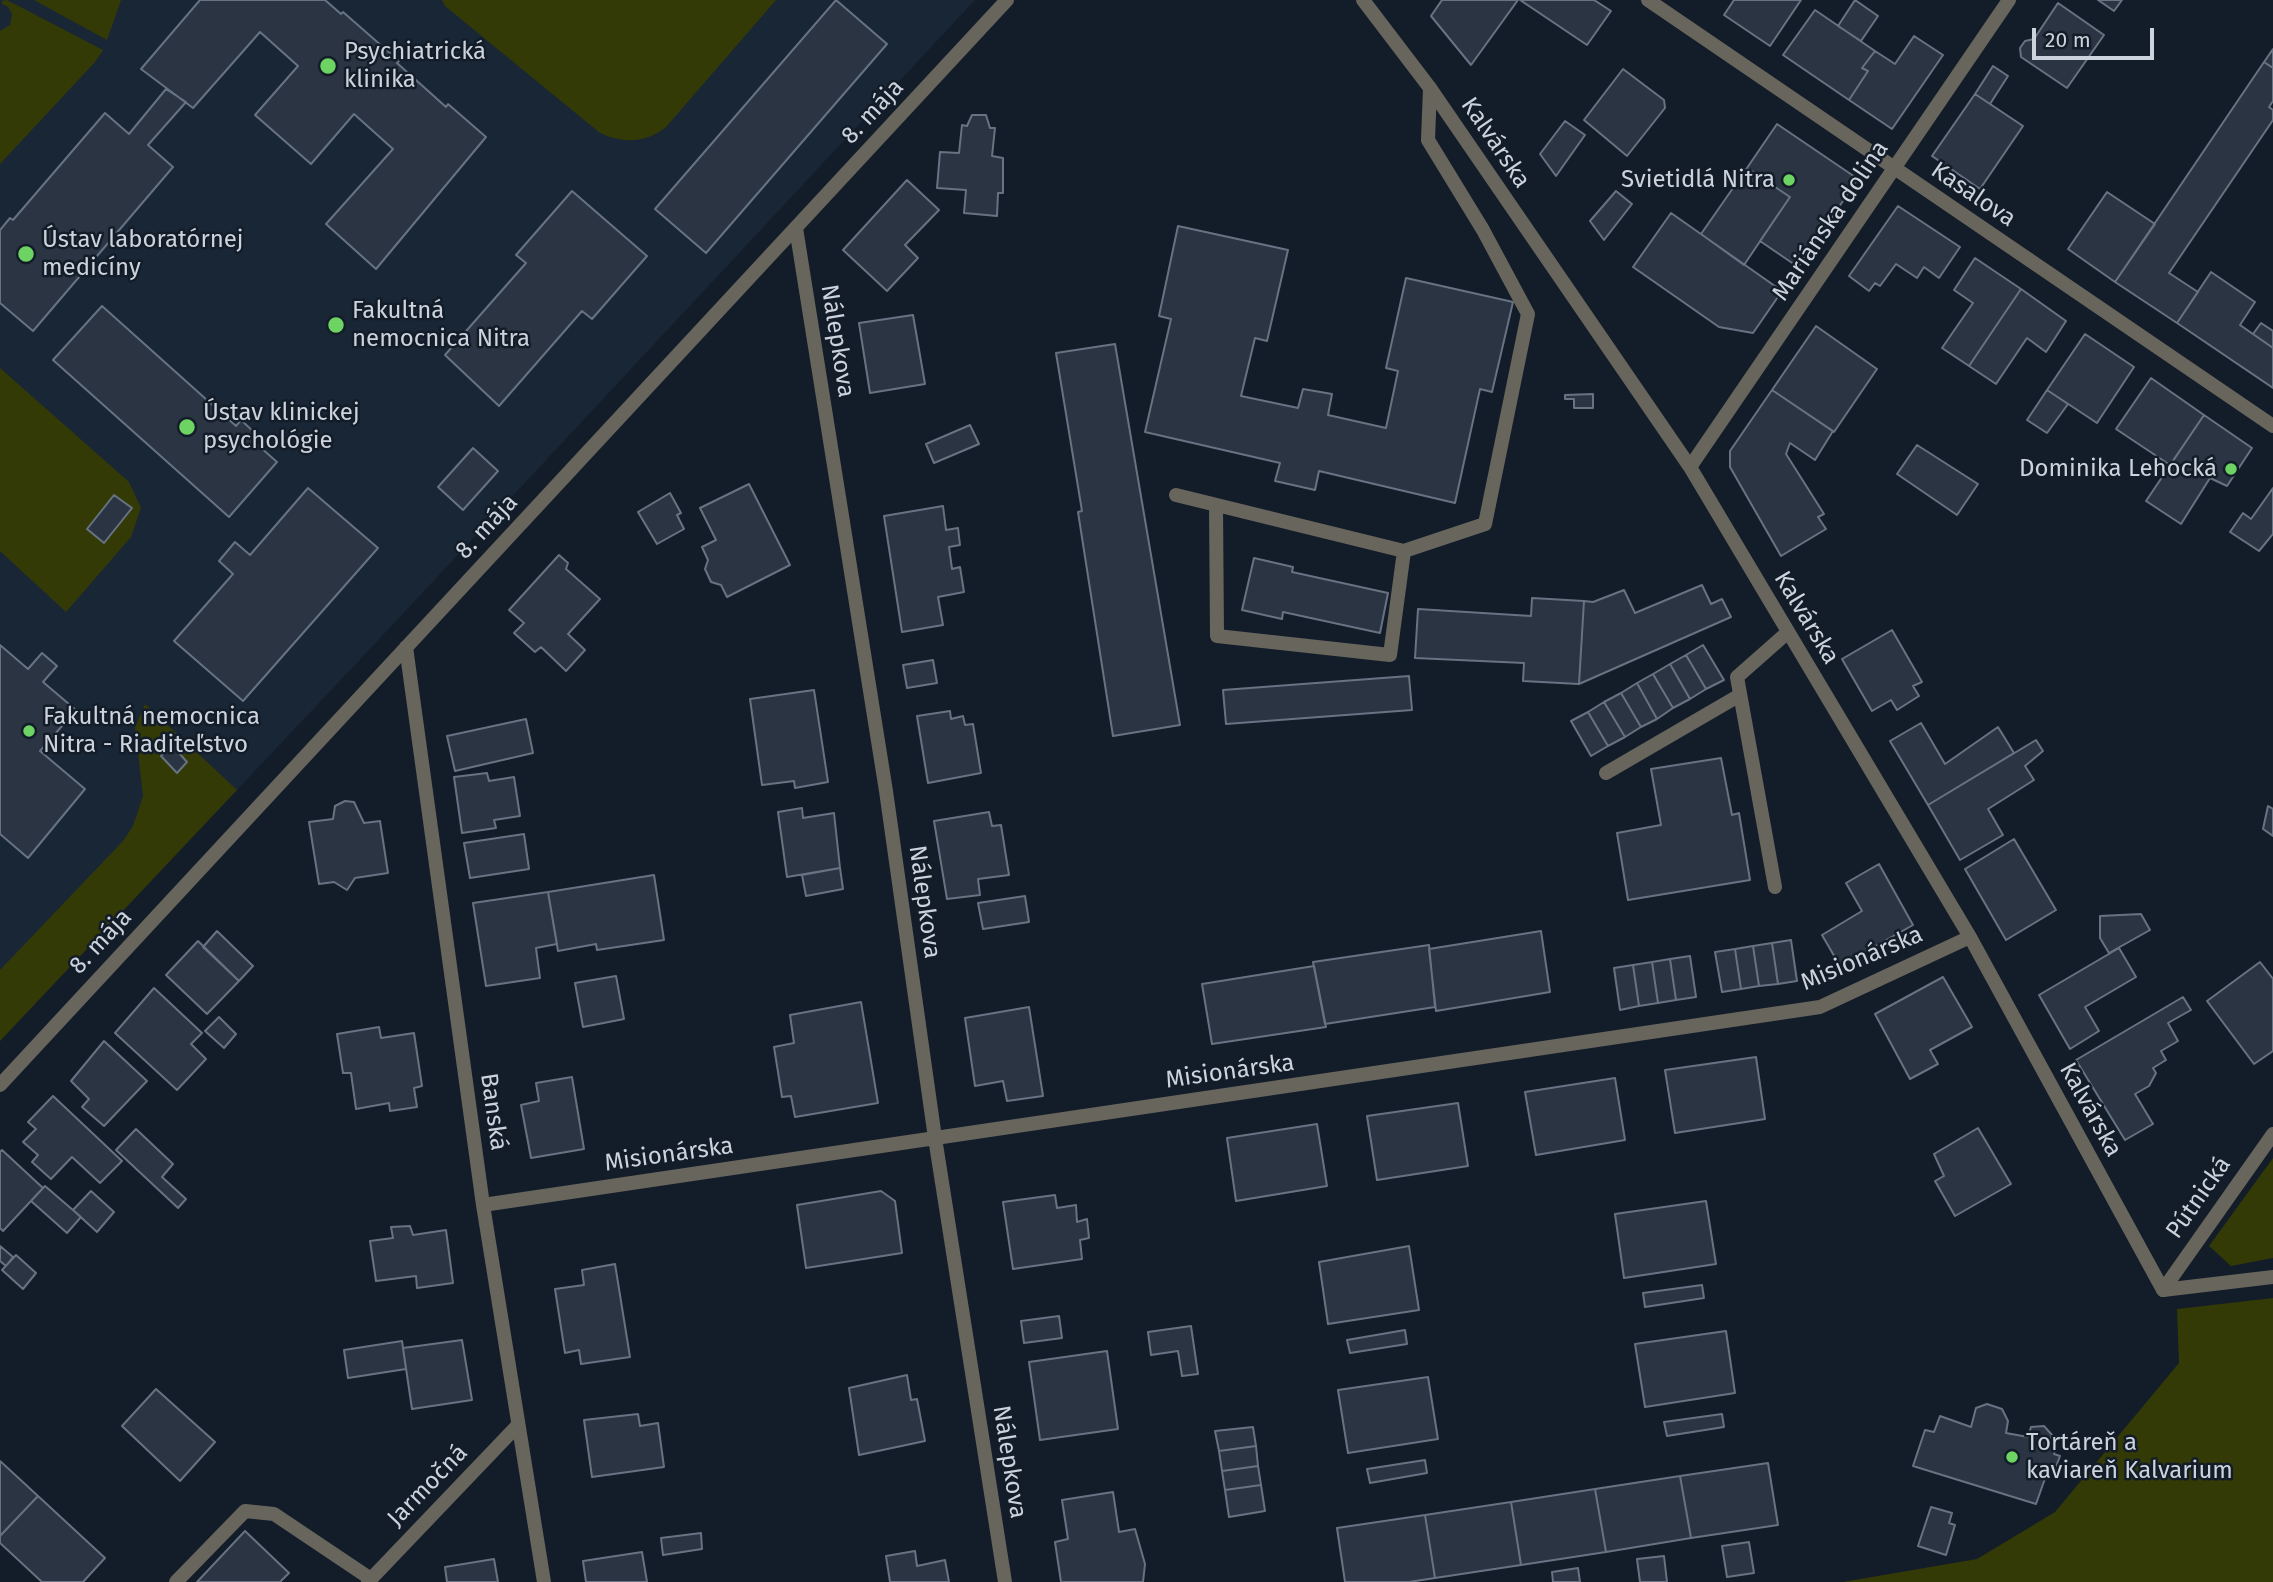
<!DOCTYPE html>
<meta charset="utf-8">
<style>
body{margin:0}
#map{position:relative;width:2273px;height:1582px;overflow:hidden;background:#131d29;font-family:"Fira Sans",sans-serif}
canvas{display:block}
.scale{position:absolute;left:2032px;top:28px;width:122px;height:32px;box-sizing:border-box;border:4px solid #cdd3dc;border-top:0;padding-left:9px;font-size:21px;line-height:24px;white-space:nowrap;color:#cdd3dc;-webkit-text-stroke:5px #131d29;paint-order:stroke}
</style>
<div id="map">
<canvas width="2273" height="1582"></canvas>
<div class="scale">20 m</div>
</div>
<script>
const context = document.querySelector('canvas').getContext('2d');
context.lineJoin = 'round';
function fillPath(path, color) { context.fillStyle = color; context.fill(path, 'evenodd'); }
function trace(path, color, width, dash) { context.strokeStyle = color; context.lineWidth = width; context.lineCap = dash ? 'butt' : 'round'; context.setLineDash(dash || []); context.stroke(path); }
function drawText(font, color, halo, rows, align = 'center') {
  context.font = font + ' "Fira Sans",sans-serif'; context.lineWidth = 5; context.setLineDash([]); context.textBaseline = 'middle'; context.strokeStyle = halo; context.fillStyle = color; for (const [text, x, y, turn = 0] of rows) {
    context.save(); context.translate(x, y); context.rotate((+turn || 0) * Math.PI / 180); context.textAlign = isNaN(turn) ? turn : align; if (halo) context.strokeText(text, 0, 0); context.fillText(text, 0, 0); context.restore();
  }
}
fillPath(new Path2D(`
 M0,0H975L369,650L0,1041Z`), '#192636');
fillPath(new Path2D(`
 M7,0L103,50L95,62L0,164V31L10,25L12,14L8,7L2,4V1Z
 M34,0H121L107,40Z
 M442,0H776L666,127C646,143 624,144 600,133L445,6Z
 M0,368L129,482L141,508L131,537L66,612L0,551Z
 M145,704L237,790L0,1041V970L123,841L133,826L143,796L135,727Z
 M2273,1158V1258L2231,1266L2209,1246Z
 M2273,1298V1582H1843L1977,1559L2055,1512L2179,1363L2177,1309Z`), '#333a06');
const building = new Path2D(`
 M200,0H325L341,14L343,12L399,61L397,63L446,107L448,104L486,137L376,269L326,224L393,149L354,114L311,164L255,115L298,66L260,32L193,108L141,69Z
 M836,0L887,44L706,253L655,209Z
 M1442,0H1518L1471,65L1431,16Z
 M1520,0H1594L1611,11L1587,45Z
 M1734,0H1801L1770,46L1724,15Z
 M1855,0L1878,16L1861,41L1838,26Z
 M2098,0H2122L2114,11Z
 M2058,3L2104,35L2067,88L2021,57L2020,48L2025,41L2034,39Z
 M1815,10L1875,51L1862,68L1868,71L1849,100L1783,55Z
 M1914,36L1943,55L1892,129L1849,100L1868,71L1862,68L1875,51L1895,64Z
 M2273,49V68L2264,62Z
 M2264,62L2273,68V101L2269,107L2273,110V120L2169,273L2198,292L2177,323L2115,282Z
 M1993,66L2008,76L1990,104L1975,94Z
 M1623,69L1664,100L1665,108L1627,156L1584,120Z
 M166,89L186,102L148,145L173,167L33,331L0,303V230L10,218L13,220L105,113L129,134Z
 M1975,94L2023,126L1980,189L1932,156Z
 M972,115H986L990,128H995L992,156L1003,158V193H998L997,216L964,213L966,190L937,188L940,152L959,153L962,125L967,126Z
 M1565,121L1585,135L1556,176L1540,154Z
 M1777,124L1858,179L1798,267L1760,241L1790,197L1747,168Z
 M1747,168L1790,197L1744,265L1701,234Z
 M907,180L939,210L905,245L918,258L887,291L843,250Z
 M572,191L647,256L592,319L582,311L499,406L445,355L526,263L516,255Z
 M1616,191L1632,204L1604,240L1590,221Z
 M2107,192L2155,224L2115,282L2068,249Z
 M1898,206L1960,247L1939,278L1924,267L1917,278L1896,264L1880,286L1875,283L1869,291L1849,276Z
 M1671,213L1782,291L1753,333L1719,327L1633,267Z
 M1178,226L1288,250L1267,341L1255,338L1241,396L1298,408L1303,389L1332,394L1328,415L1386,428L1398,371L1386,368L1406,278L1513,302L1492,392L1480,389L1455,503L1319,471L1315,490L1275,481L1280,463L1145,432L1171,319L1159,316Z
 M1975,258L2021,289L1969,366L1942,348L1973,303L1954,290Z
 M2211,272L2255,302L2240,325L2273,348V388L2177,323Z
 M2021,289L2066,321L2046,352L2027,338L1996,384L1969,366Z
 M102,306L236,426L241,420L256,434L251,439L277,462L229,517L53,360Z
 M913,315L925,384L870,393L859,323Z
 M2261,323L2273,331V348L2253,334Z
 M1816,326L1877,369L1834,432L1772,390Z
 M2085,334L2134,367L2097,423L2047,390Z
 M1115,344L1180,725L1113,736L1078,512L1082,511L1056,353Z
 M2151,378L2204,415L2170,465L2116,429Z
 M1772,390L1833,431L1815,460L1790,443L1786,454L1824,514L1818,517L1826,529L1781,556L1730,467V451Z
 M2047,390L2068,404L2047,433L2027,420Z
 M1593,394V408H1574V399H1565V395Z
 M2204,415L2252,448L2227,486L2210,478L2181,524L2146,501Z
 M970,425L979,444L934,463L926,444Z
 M1917,445L1978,484L1957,515L1897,474Z
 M473,448L498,471L463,510L438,487Z
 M749,484L790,565L727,597L721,585L711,582L705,569L708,560L702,547L716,540L700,508Z
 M308,488L378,548L243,701L174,641L233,574L219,561L235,542L250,555Z
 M2273,488V534L2259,551L2230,532L2243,513L2251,519Z
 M670,493L681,513L677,515L684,529L657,544L638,512Z
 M114,495L132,508L104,543L87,529Z
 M943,506L946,530L958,528L960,545L949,547L952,569L960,567L964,592L938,597L943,625L902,632L884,516Z
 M559,555L568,563L566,569L600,599L568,634L585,650L566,671L541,647L535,652L514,633L524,623L509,610Z
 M1254,558L1293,567L1292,572L1388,593L1380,633L1283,612L1282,619L1242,610Z
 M1702,585L1711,604L1722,599L1731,617L1579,684L1584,601L1593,602L1624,590L1635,613Z
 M1532,598L1584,601L1579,684L1523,681L1524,663L1415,658L1418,609L1531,616Z
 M1892,630L1922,682L1913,686L1919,696L1897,710L1891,700L1872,711L1842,659Z
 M0,645L28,669L42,653L57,666L43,682L76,710L40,751L85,789L28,858L0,834Z
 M1703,645L1724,680L1706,689L1686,655Z
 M1686,655L1706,689L1690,699L1670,664Z
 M933,660L937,683L907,688L903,665Z
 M1670,664L1690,699L1673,708L1653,674Z
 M1653,674L1673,708L1657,719L1637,683Z
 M1409,676L1412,710L1226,724L1223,690Z
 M1637,683L1657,719L1641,727L1621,693Z
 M814,690L828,782L795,788L794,781L762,785L750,699Z
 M1621,693L1641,727L1625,737L1604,702Z
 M1604,702L1625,737L1608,746L1588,712Z
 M950,711L951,719L963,716L965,725L973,724L981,773L928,783L917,716Z
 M1588,712L1608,746L1591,756L1571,721Z
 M526,719L533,753L455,771L447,736Z
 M1921,723L1945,764L1998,727L2014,753L1928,805L1890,741Z
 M2036,740L2043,751L2025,766L2034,780L1988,809L2003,835L1960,860L1928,805Z
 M172,745L187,762L177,773L161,756Z
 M1721,758L1732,815L1739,813L1750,880L1628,900L1617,833L1661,825L1651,769Z
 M487,773L489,781L514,777L520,816L494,820L496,828L462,833L454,777Z
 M345,801L354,802L364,823L380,821L388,873L355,878L347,890L334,882L319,884L309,822L333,819L335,806Z
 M2268,806L2273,809V836L2263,829Z
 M802,808L803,818L834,813L840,868L787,877L778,812Z
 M989,812L992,826L1001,825L1009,875L978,879L980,895L947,899L934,821Z
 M524,834L529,869L470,878L464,843Z
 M2014,839L2056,910L2006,940L1965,869Z
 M1879,864L1913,925L1840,966L1822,935L1862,911L1846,883Z
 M840,868L843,889L806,896L802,875Z
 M654,875L664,940L597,950L596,944L558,951L548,892Z
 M548,892L557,944L536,948L540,978L486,986L473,903Z
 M1025,896L1029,922L983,929L978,903Z
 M2141,914L2150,930L2109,953L2100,938V916Z
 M217,931L253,966L239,981L203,947Z
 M1541,931L1550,992L1436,1011L1429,949Z
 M1791,940L1797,981L1778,984L1772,943Z
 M198,941L239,981L207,1014L166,975Z
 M1772,943L1778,984L1759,986L1753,946Z
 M1429,945L1435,1007L1325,1024L1313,962Z
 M1753,946L1759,986L1741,989L1735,949Z
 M2119,948L2136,977L2085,1007L2099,1031L2070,1049L2039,995Z
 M1735,949L1741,989L1722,992L1715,952Z
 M1690,956L1696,997L1676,1000L1670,959Z
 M1670,959L1676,1000L1658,1003L1652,962Z
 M1652,962L1658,1003L1639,1006L1633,965Z
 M2260,962L2273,979V1051L2254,1064L2207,1001Z
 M1633,965L1639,1006L1620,1010L1614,968Z
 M1314,966L1326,1027L1212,1044L1202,984Z
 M616,976L624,1019L583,1027L575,983Z
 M1943,977L1972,1027L1930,1050L1938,1064L1910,1079L1875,1014Z
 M154,988L202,1033L191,1044L206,1059L177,1090L115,1033Z
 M2183,997L2191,1010L2168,1023L2178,1041L2161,1051L2166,1060L2153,1068L2156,1073L2149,1086L2135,1094L2153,1124L2125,1140L2076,1060Z
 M861,1002L878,1103L795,1117L791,1096L782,1097L774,1047L794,1043L790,1015Z
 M1029,1007L1043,1096L1007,1101L1003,1081L975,1086L965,1018Z
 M219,1017L236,1034L224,1048L205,1031Z
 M379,1027L381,1038L414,1033L422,1086L414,1088L417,1107L390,1111L389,1103L356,1109L351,1073H343L337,1034Z
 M104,1041L147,1081L104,1126L82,1107L89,1099L71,1081Z
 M1756,1057L1765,1119L1675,1133L1665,1070Z
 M572,1077L584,1149L531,1158L521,1105L539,1101L536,1083Z
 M1615,1078L1625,1140L1536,1155L1525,1092Z
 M53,1096L122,1161L100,1183L72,1157L51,1179L32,1162L38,1155L23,1142L36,1129L28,1122Z
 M1458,1103L1468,1166L1377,1180L1367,1116Z
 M1317,1124L1327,1186L1236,1201L1227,1138Z
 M1978,1128L2011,1184L1955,1216L1935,1181L1944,1176L1934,1154Z
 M136,1129L173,1164L162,1177L186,1199L178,1208L116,1150Z
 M2,1150L43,1188L3,1231L0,1228V1152Z
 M45,1186L81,1217L67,1233L31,1201Z
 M91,1191L114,1212L97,1232L73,1210Z
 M881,1191L895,1201L902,1253L806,1268L797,1205Z
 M1055,1195L1057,1208L1076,1205L1077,1222L1087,1219L1089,1238L1080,1240L1082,1259L1013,1269L1003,1202Z
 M1706,1201L1716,1264L1624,1278L1615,1214Z
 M410,1226L413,1235L446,1230L453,1283L417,1288L416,1276L376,1281L370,1241L393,1238L391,1227Z
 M0,1246L13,1257L6,1266L0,1261Z
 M1409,1246L1419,1310L1328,1324L1319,1262Z
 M16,1255L36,1273L23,1289L2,1270Z
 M615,1264L630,1357L581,1364L579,1350L565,1353L555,1289L584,1285L582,1270Z
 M1702,1285L1704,1298L1645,1307L1643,1293Z
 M1059,1316L1062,1338L1024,1343L1021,1321Z
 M1191,1326L1198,1374L1182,1376L1178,1351L1151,1355L1148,1332Z
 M1405,1330L1407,1344L1350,1353L1347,1340Z
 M1726,1331L1735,1393L1645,1407L1635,1344Z
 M462,1340L472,1400L412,1409L403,1348Z
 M402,1341L406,1369L348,1378L344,1350Z
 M1107,1351L1118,1429L1040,1440L1029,1362Z
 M907,1375L911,1400L917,1399L925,1441L859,1455L849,1388Z
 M1428,1377L1438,1439L1348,1453L1338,1390Z
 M156,1389L215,1442L180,1481L122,1426Z
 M1987,1404L2002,1409L2008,1421L2006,1433L2028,1437L2031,1427L2044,1426L2052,1435L2048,1445L2056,1446L2054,1454L2060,1456L2054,1472L2048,1470L2036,1504L1913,1466L1925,1430L1934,1432L1940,1416L1971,1427L1976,1408Z
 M638,1414L640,1426L658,1423L664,1467L592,1477L584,1420Z
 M1722,1414L1724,1427L1667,1436L1664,1422Z
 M1253,1427L1256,1446L1219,1451L1215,1431Z
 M1256,1446L1258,1466L1222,1471L1219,1451Z
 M1425,1460L1427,1473L1370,1483L1367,1469Z
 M0,1461L38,1496L0,1536Z
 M1768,1463L1778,1525L1691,1538L1680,1476Z
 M1258,1466L1261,1485L1225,1490L1222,1471Z
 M1680,1476L1691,1538L1606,1552L1595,1489Z
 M1261,1485L1265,1511L1229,1517L1225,1490Z
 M1595,1489L1606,1552L1521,1565L1511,1502Z
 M1113,1492L1119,1532L1135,1529L1145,1564L1143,1582H1061L1055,1542L1068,1539L1062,1500Z
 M38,1496L105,1558L83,1582H42L0,1543V1536Z
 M1511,1502L1521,1565L1435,1578L1425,1515Z
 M1931,1507L1952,1513L1949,1523L1955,1525L1946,1555L1918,1546Z
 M1425,1515L1435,1578L1409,1582H1345L1337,1528Z
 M245,1531L289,1573L280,1582H197Z
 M701,1533L702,1549L663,1555L661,1538Z
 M1749,1542L1754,1573L1727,1577L1722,1546Z
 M915,1551L917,1566L945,1560L949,1582H890L886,1556Z
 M642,1552L647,1582H586L583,1561Z
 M1664,1556L1667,1582H1640L1637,1559Z
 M494,1559L498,1582H447L445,1567Z
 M1578,1568L1580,1582H1553L1552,1572Z`);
fillPath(building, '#2a3442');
trace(building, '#677382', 2);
trace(new Path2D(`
 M1176,495L1404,551L1485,524L1528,314L1483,230L1428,140L1430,88
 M1216,505L1217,636L1390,655L1404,551
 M2163,1290L2273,1277`), '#68655d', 14);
trace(new Path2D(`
 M1363,0L1430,88L1690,467L1970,937L2163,1290L2273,1134
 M1648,0L2273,426
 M796,228L886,791L935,1138L1005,1582
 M1690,467L2009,0
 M406,647L483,1205L544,1582
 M1606,773L1740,695
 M1775,887L1737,677L1788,632
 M0,1085L1007,0
 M483,1205L1820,1007L1970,937
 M176,1582L245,1511L274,1514L371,1579
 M368,1582L518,1425`), '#68655d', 14);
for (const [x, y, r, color] of [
 [328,66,9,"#6dd362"],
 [1789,180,7,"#6dd362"],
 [26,254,9,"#6dd362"],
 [336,325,9,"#6dd362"],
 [187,427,9,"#6dd362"],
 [2231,469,7,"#6dd362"],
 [29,731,7,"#6dd362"],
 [2012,1457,7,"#6dd362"]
]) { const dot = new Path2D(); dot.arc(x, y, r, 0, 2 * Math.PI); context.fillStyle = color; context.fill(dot); trace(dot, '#131d29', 2.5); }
drawText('24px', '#cdd3dc', '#131d29', [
 ["Psychiatrická",344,52],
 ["klinika",344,80],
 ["Svietidlá Nitra",1775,180,"right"],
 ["Ústav laboratórnej",42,240],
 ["medicíny",42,268],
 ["Fakultná",352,311],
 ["nemocnica Nitra",352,339],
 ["Ústav klinickej",203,413],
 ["psychológie",203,441],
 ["Dominika Lehocká",2217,469,"right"],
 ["Fakultná nemocnica",43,717],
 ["Nitra - Riaditeľstvo",43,745],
 ["Tortáreň a",2026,1443],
 ["kaviareň Kalvarium",2026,1471]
], 'left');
drawText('24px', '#cdd3dc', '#131d29', [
 ["8. mája",873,112,-47],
 ["Kalvárska",1495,143,56],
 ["Kasalova",1973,195,34],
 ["Mariánska dolina",1831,221,-56],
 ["Nálepkova",837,341,81],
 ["8. mája",487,527,-47],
 ["Kalvárska",1806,618,59],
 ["Nálepkova",924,902,82],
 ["8. mája",101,942,-47],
 ["Misionárska",1862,959,-23],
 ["Misionárska",1230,1072,-8],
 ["Kalvárska",2090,1110,61],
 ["Banská",493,1112,82],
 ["Misionárska",669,1155,-8],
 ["Pútnická",2199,1198,-55],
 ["Nálepkova",1009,1462,81],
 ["Jarmočná",428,1486,-46]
]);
</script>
